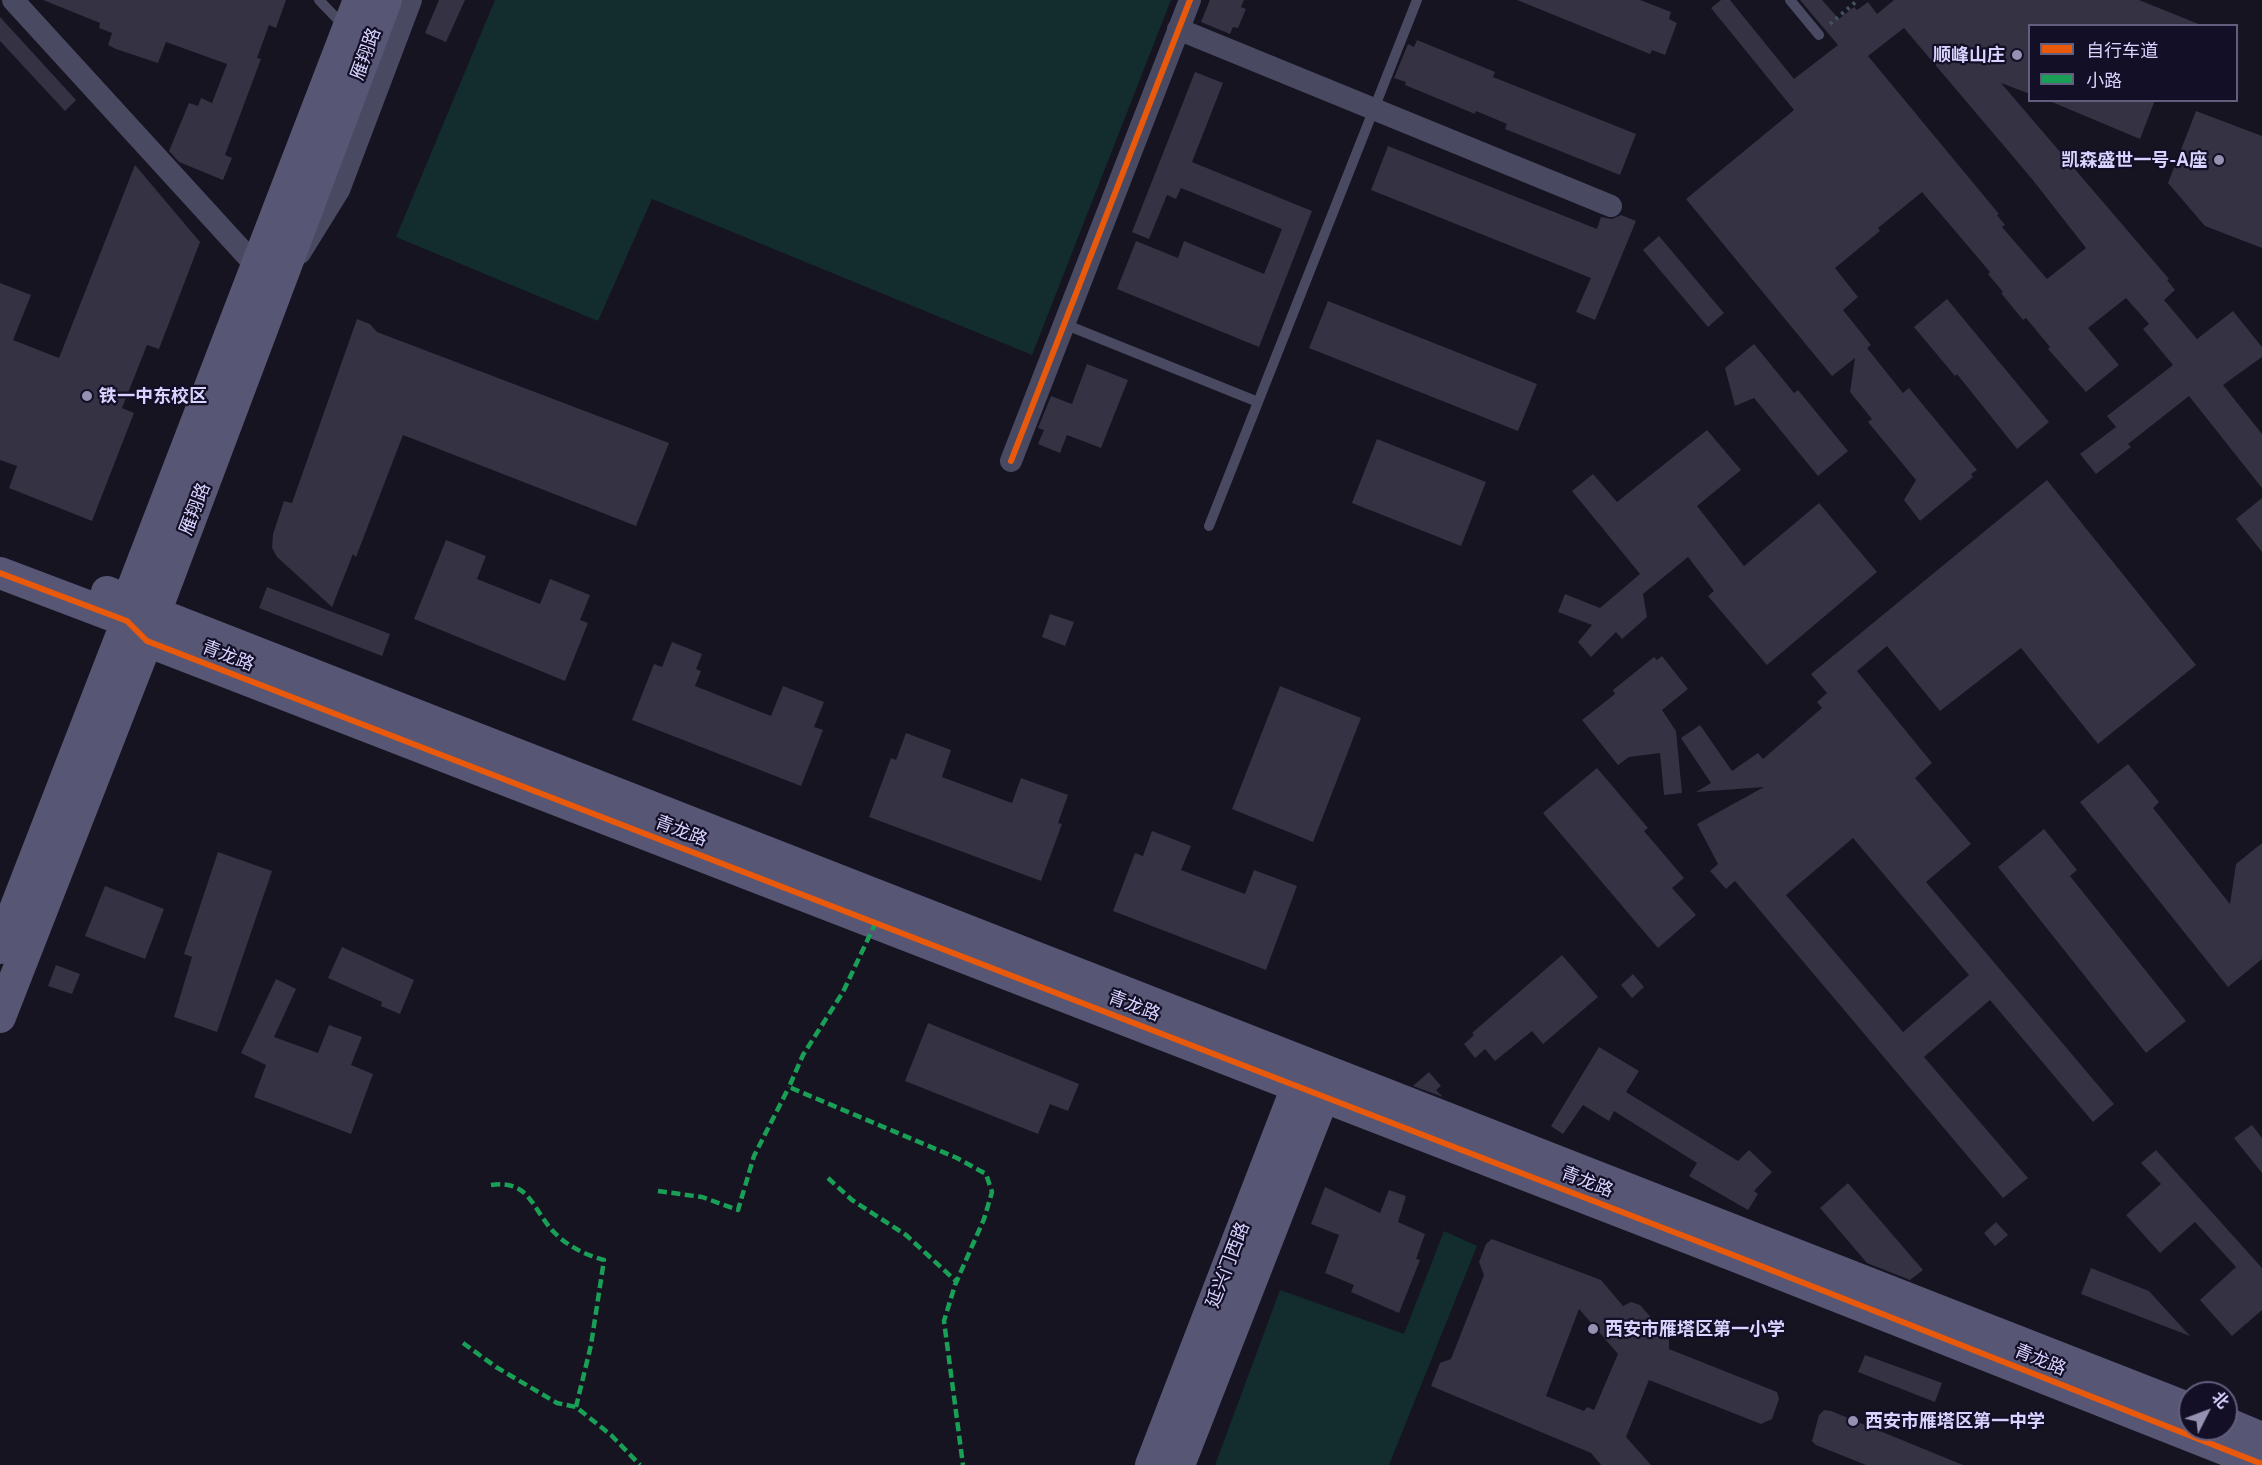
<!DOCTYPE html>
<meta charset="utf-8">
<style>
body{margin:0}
#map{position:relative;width:2262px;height:1465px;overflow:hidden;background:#161421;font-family:"Public Sans","Noto Sans SC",sans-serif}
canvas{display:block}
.legend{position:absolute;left:2028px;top:24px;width:210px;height:78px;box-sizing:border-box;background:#130f26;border:2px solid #625e7d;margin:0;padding:8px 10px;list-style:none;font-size:18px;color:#d9d4ff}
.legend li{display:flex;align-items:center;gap:12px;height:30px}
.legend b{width:30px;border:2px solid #625e7d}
.north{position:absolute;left:2178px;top:1381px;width:60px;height:60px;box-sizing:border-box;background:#130f26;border:2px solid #625e7d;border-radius:50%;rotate:48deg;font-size:16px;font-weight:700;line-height:24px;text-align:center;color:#d9d4ff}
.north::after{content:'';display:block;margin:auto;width:21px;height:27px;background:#9591b1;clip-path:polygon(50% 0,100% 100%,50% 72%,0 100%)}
</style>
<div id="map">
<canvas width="2262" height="1465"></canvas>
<ul class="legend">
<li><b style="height:8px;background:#e8590c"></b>自行车道</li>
<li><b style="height:8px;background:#1a9f57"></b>小路</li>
</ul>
<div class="north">北</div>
</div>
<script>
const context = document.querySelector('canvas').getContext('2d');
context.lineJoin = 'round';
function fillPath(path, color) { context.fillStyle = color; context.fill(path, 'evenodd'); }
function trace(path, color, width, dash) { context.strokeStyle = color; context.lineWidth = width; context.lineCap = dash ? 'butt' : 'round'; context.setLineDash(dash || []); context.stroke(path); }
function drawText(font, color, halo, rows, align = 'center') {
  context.font = font + ' "Public Sans","Noto Sans SC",sans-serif'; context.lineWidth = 4.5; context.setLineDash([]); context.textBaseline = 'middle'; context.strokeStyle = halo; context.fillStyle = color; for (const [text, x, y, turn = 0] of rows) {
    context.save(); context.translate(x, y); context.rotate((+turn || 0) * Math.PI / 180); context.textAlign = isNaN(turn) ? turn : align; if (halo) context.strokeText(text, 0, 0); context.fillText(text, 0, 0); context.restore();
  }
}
fillPath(new Path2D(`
 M495,0H1171L1032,355L652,199L598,321L396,237Z
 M1444,1231L1477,1246L1389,1465H1215L1280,1290L1404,1334Z`), '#132c2d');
fillPath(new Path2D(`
 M43,0H286L276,28L269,25L257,58L261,59L225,155L232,158L223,180L179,162L169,151L189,103L198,106L201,98L212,103L227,64L166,42L158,63L116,49L108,45L112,33L99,28L100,23Z
 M439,0H465L446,42L425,33Z
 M1210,0H1244L1241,7L1246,9L1238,28L1233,27L1230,34L1201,22Z
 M1517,0H1640L1671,12L1669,19L1677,23L1665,55L1652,50L1650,54Z
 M1721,0H1730L1794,79L1838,45L1800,0H1822L1839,19L1854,7L1857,10L1868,2L1877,14L1894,0H2139L2201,25L2030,26V94L2001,83L2169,279L2167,280L2175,290L2164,300L2197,339L2233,311L2262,347V357L2223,385L2262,434V488L2189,396L2128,444L2131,447L2096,474L2080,454L2116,427L2107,416L2173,365L2143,329L2149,324L2126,298L2088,328L2119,365L2086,392L2048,349L2050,347L2026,318L2023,320L2001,293L2003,292L1988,274L1990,272L1922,192L1878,228L1880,231L1835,268L1858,297L1843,310L1871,345L1867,348L1903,393L1909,388L1977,470L1971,474L1973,477L1920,521L1904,500L1916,480L1868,422L1872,419L1850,392L1855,358L1832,376L1686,199L1794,110L1711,8ZM1904,28L2032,179L2086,248L2047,279L2002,227L2005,225L1997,215L1999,214L1868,56Z
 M0,17L76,100L65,111L0,41Z
 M1417,40L1495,72L1493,77L1636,134L1620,175L1505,129L1507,124L1476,111L1475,114L1405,85L1406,82L1394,78L1408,44L1414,47Z
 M1195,72L1223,83L1192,162L1312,211L1259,347L1117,289L1136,241L1178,258L1184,241L1264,274L1282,229L1181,188L1176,199L1167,195L1149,239L1132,232Z
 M2047,100H2155L2140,139Z
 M2196,111L2262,136V248L2205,226L2168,183Z
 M1388,146L1597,229L1601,217L1612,219L1621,215L1636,221L1595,320L1576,312L1591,278L1371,190Z
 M135,165L200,242L159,349L147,345L122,408L134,413L92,521L9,488L17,466L0,460V283L31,295L13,340L59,358Z
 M1659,236L1724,313L1708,327L1643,250Z
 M1947,299L2049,422L2017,449L1957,374L1955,376L1914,327Z
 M1328,301L1537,384L1518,431L1309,348Z
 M357,319L370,324L377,332L669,443L636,526L403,435L356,557L353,554L332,607L277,557L272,548L273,534L284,501L292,503Z
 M1754,344L1794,393L1798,390L1848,451L1818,476L1754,398L1735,406L1725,368Z
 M1087,364L1128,380L1101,448L1067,435L1060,453L1038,444L1044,430L1038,428L1051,396L1072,404Z
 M1707,430L1741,470L1697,506L1744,566L1819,503L1877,572L1767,665L1708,596L1714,591L1688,557L1643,594L1647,617L1622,639L1616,632L1591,657L1578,642L1592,625L1558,612L1565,594L1600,608L1640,574L1572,491L1593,474L1617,502Z
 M1377,439L1486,482L1461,546L1352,503Z
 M2047,480L2196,665L2098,744L2021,648L1940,711L1887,646L1857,671L1932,763L1915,778L1971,844L1926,882L2114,1104L2093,1122L1990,1000L1924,1057L2028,1178L2003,1198L1735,881L1726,889L1710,871L1718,864L1697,824L1764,787L1696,792L1711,783L1681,738L1700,725L1732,771L1758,753L1763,759L1822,708L1817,702L1827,693L1811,674ZM1853,838L1969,975L1903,1032L1786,895Z
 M2262,498V552L2236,519Z
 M446,540L486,556L477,579L540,604L550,579L590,595L580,620L588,623L565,681L414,619Z
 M267,587L390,634L382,656L259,608Z
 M1050,614L1074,622L1065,646L1042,637Z
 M672,642L702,654L696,669L701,671L695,686L771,716L783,686L824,702L814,727L823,730L801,786L632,720L654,664L662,667Z
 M1662,656L1688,689L1662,710L1676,731L1682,793L1664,795L1660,753L1629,757L1618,765L1582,720L1615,694L1613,690L1654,657L1657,660Z
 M1280,686L1361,718L1313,842L1232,809Z
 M906,733L951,750L942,777L1012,803L1021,778L1068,795L1058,823L1062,824L1041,881L869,817L891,758L896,760Z
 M2128,764L2159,802L2153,808L2230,904L2236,864L2262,843V959L2228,987L2080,802Z
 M1597,768L1648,828L1644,831L1684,878L1672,888L1696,915L1658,948L1543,813Z
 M2044,829L2077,870L2070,876L2186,1021L2146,1053L1998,867Z
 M1152,831L1191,846L1181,870L1245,894L1254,870L1297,886L1266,970L1113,911L1135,853L1143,856Z
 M218,852L272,871L217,1032L174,1017L192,957L184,954Z
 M105,886L164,909L145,959L85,936Z
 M342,947L414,980L400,1014L381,1006L382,1002L328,978Z
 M1562,955L1598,997L1543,1044L1532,1031L1495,1061L1485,1049L1475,1058L1464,1044L1474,1035L1472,1033Z
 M56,965L80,974L72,994L48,986Z
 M1633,974L1644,987L1632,998L1621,985Z
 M276,979L296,989L274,1037L318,1053L329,1025L362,1037L351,1065L373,1074L351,1134L254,1097L266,1065L241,1053Z
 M928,1023L1079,1084L1068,1111L1050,1104L1038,1134L905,1081Z
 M1599,1047L1639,1071L1626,1092L1738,1161L1749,1150L1772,1172L1754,1191L1758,1194L1748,1210L1689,1176L1697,1163L1614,1111L1609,1121L1583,1105L1563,1134L1551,1126Z
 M1429,1072L1441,1086L1436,1090L1443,1097L1413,1086Z
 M2252,1125L2262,1138V1173L2234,1138Z
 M2156,1150L2262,1268V1310L2232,1336L2200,1300L2236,1267L2195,1222L2160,1253L2126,1215L2161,1184L2141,1163Z
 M1848,1183L1923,1270L1910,1280L1867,1263L1820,1208Z
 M1325,1187L1380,1213L1389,1190L1406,1196L1398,1222L1425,1234L1416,1259L1420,1260L1399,1313L1351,1292L1354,1285L1325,1273L1339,1235L1311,1224Z
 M1996,1222L2008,1235L1995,1246L1984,1233Z
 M1492,1239L1601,1280L1623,1306L1631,1302L1640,1305L1669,1338V1349L1777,1392L1779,1399L1772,1419L1761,1424L1649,1380L1626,1437L1651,1465H1601L1591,1453L1431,1386L1440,1363L1451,1359L1484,1275L1479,1262L1486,1244ZM1579,1309L1618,1354L1594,1410L1587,1407L1584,1411L1546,1396Z
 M2091,1268L2149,1291L2190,1336L2081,1294Z
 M1865,1355L1942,1383L1935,1402L1858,1372Z
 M1824,1410L1831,1411L1963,1465H1866L1816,1445L1812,1441L1819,1415Z`), '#343243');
trace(new Path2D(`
 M1830,24L1858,0`), '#44505f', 4, [3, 4.5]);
trace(new Path2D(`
 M319,0L345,27
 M1790,0L1819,35
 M1064,324L1258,402
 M1209,526L1417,0`), '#4a4962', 10);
trace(new Path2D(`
 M13,0L258,268
 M1178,29L1611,206
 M300,253L339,190L411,0
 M1011,461L1190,0`), '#4a4962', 22);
trace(new Path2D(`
 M0,573L127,621L147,641L1733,1255L2262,1464
 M107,592L155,613L2190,1409
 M0,948L127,621L128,600L359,0
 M0,1017L147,641L155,613L386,0
 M2226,1423L2262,1438
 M1151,1465L1305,1066
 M1179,1465L1331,1077`), '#575674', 32);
trace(new Path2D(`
 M876,922L843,992L803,1055L789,1087L957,1158L986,1174L992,1192L984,1219L955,1285L944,1321L963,1465
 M828,1178L852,1200L906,1235L957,1282
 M491,1185C528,1180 531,1205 551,1229C564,1244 584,1255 604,1260L591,1345L576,1407
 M658,1191L702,1197L738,1210L754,1156L789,1087
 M463,1343L496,1367L557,1403L576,1407L611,1435L640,1465`), '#1a9f57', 4.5, [9, 4.5]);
trace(new Path2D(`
 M1011,461L1190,0
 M0,573L127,621L147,641L1733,1255L2262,1464`), '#e8590c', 6);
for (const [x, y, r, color] of [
 [2017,55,6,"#9591b1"],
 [2219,160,6,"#9591b1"],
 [87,396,6,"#9591b1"],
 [1593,1329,6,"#9591b1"],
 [1853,1421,6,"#9591b1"]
]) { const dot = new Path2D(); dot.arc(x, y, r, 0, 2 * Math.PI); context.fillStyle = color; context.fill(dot); trace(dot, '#130f26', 2); }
drawText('18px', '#d9d4ff', '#130f26', [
 ["雁翔路",366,54,-70],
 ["雁翔路",195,509,-69],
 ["青龙路",228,656,21],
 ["青龙路",681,831,21],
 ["青龙路",1134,1006,21],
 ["青龙路",1587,1182,21],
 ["延兴门西路",1228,1265,-69],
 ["青龙路",2040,1360,22]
]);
drawText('bold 18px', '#d9d4ff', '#130f26', [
 ["顺峰山庄",2005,55,"right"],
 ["凯森盛世一号-A座",2207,160,"right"],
 ["铁一中东校区",99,396],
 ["西安市雁塔区第一小学",1605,1329],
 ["西安市雁塔区第一中学",1865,1421]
], 'left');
</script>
